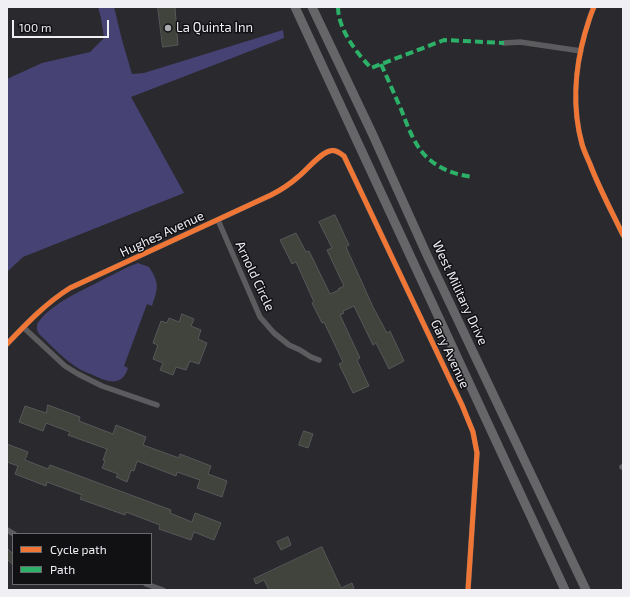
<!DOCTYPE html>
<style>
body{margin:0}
#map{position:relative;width:630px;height:597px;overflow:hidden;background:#29292e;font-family:"Exo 2",sans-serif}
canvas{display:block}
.frame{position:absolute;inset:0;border:8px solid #efeff4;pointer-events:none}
.legend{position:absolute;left:12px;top:533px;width:140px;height:52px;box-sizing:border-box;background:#111114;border:1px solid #6a6a6e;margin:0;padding:5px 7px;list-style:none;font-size:12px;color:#efeff4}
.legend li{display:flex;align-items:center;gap:8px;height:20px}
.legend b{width:20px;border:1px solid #6a6a6e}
.scale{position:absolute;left:12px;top:20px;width:97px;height:18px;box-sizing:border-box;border:2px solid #efeff4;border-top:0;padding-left:5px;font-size:12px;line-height:14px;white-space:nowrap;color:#efeff4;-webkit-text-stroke:3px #111114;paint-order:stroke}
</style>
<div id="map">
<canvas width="630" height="597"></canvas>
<div class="frame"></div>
<ul class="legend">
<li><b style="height:5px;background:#f07635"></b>Cycle path</li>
<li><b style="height:5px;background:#2db169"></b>Path</li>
</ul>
<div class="scale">100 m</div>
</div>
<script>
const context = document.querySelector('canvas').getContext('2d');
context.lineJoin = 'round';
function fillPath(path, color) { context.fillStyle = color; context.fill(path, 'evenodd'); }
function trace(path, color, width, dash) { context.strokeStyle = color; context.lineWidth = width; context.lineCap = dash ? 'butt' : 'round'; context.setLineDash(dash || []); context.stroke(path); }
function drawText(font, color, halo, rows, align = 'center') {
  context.font = font + ' "Exo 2",sans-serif'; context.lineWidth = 3; context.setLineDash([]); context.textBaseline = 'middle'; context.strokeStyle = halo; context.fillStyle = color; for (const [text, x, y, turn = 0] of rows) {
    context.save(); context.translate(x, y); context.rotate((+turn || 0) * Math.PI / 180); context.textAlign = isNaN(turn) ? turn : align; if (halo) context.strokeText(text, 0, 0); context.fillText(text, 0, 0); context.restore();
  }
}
fillPath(new Path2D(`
 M98,7H114L122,40L132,74L144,73L283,30L284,38L131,97L184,193L23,257L7,272V79L42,63L90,52L104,38L101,18Z
 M138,263L149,267C160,284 158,288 152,306L147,304L124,366L128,368C122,387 108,382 95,376C91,374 85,372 81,370C65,361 52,346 39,334L37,330V324C51,303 82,291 104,279C115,274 126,267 138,263Z`), '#474274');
const building = new Path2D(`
 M158,7H175L178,45L163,47Z
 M335,215L349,245L346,247L373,307L387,333L390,331L404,361L389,369L376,343L373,345L354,306L343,311L344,313L340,315L360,358L357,360L369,386L353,393L339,364L343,362L324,322L322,323L312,303L314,302L296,262L292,264L280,240L296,233L306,252L309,251L330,294L339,290L338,289L344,286L327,250L332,248L319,222Z
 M182,314L194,319L191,326L201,330L198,339L207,343L199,364L190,361L186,370L176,367L173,375L160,370L163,363L153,359L158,345L153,343L161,321L167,323L169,318L179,322Z
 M48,405L80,417L79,421L113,434L116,425L146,437L143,445L179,458L180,454L211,466L208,474L227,481L222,497L197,488L200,480L177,472L176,476L137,461L134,471L131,470L127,482L116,477L118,474L102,468L105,461L103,460L107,449L68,435L70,432L46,423L43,431L19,422L25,406L46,413Z
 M304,431L313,434L308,448L299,445Z
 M7,444L28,452L25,460L48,469L50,465L171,510L170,513L192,522L195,513L221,523L214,540L194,532L191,540L159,529L160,525L126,512L125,515L80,499L82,495L47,482L46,486L15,474L18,466L7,462Z
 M288,537L291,545L281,550L277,542Z
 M322,547L341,588L352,583L354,588L350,590H269L264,580L256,584L254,579Z
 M7,548L13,554V565L7,559Z`);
fillPath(building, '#40443c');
trace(building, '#575859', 1);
trace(new Path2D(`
 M594,7C590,15 588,24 585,33C575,68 572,108 582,144C584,151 587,157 590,164C599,188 612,212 623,235
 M504,43L520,42L581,51
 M218,220L260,317L274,333L289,345L300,350L311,357L319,360
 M23,327L65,366L78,374L102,386L157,405
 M7,344C27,323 46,303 70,288L271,195C281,190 290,184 298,177C306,171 320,153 330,151C335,149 340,153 344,156L462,405L473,432L477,453L468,590
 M622,467H623
 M7,530L14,534
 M146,584L163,590`), '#5c5c5e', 5.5);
trace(new Path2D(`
 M295,7L565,590
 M312,7L372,133L427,255L586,590`), '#666669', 9);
trace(new Path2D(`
 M338,7C338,29 356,52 371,68L444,40L504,43
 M381,64C388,79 394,94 401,109C408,127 415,148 430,160C443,171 458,175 473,177`), '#2db169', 4, [8, 4]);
trace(new Path2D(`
 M594,7C590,15 588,24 585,33C575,68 572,108 582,144C584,151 587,157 590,164C599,188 612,212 623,235
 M7,344C27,323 46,303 70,288L271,195C281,190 290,184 298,177C306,171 320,153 330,151C335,149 340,153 344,156L462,405L473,432L477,453L468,590`), '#f07635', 5);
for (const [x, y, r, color] of [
 [168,28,4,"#aaaaaf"]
]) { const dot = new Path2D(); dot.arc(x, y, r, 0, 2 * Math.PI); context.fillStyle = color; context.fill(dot); trace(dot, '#111114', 1.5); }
drawText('13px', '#efeff4', '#111114', [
 ["La Quinta Inn",176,28]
], 'left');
drawText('13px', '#efeff4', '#111114', [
 ["Hughes Avenue",162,234,-25],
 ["Arnold Circle",255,276,65],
 ["West Military Drive",460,293,65],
 ["Gary Avenue",450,354,65]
]);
</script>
